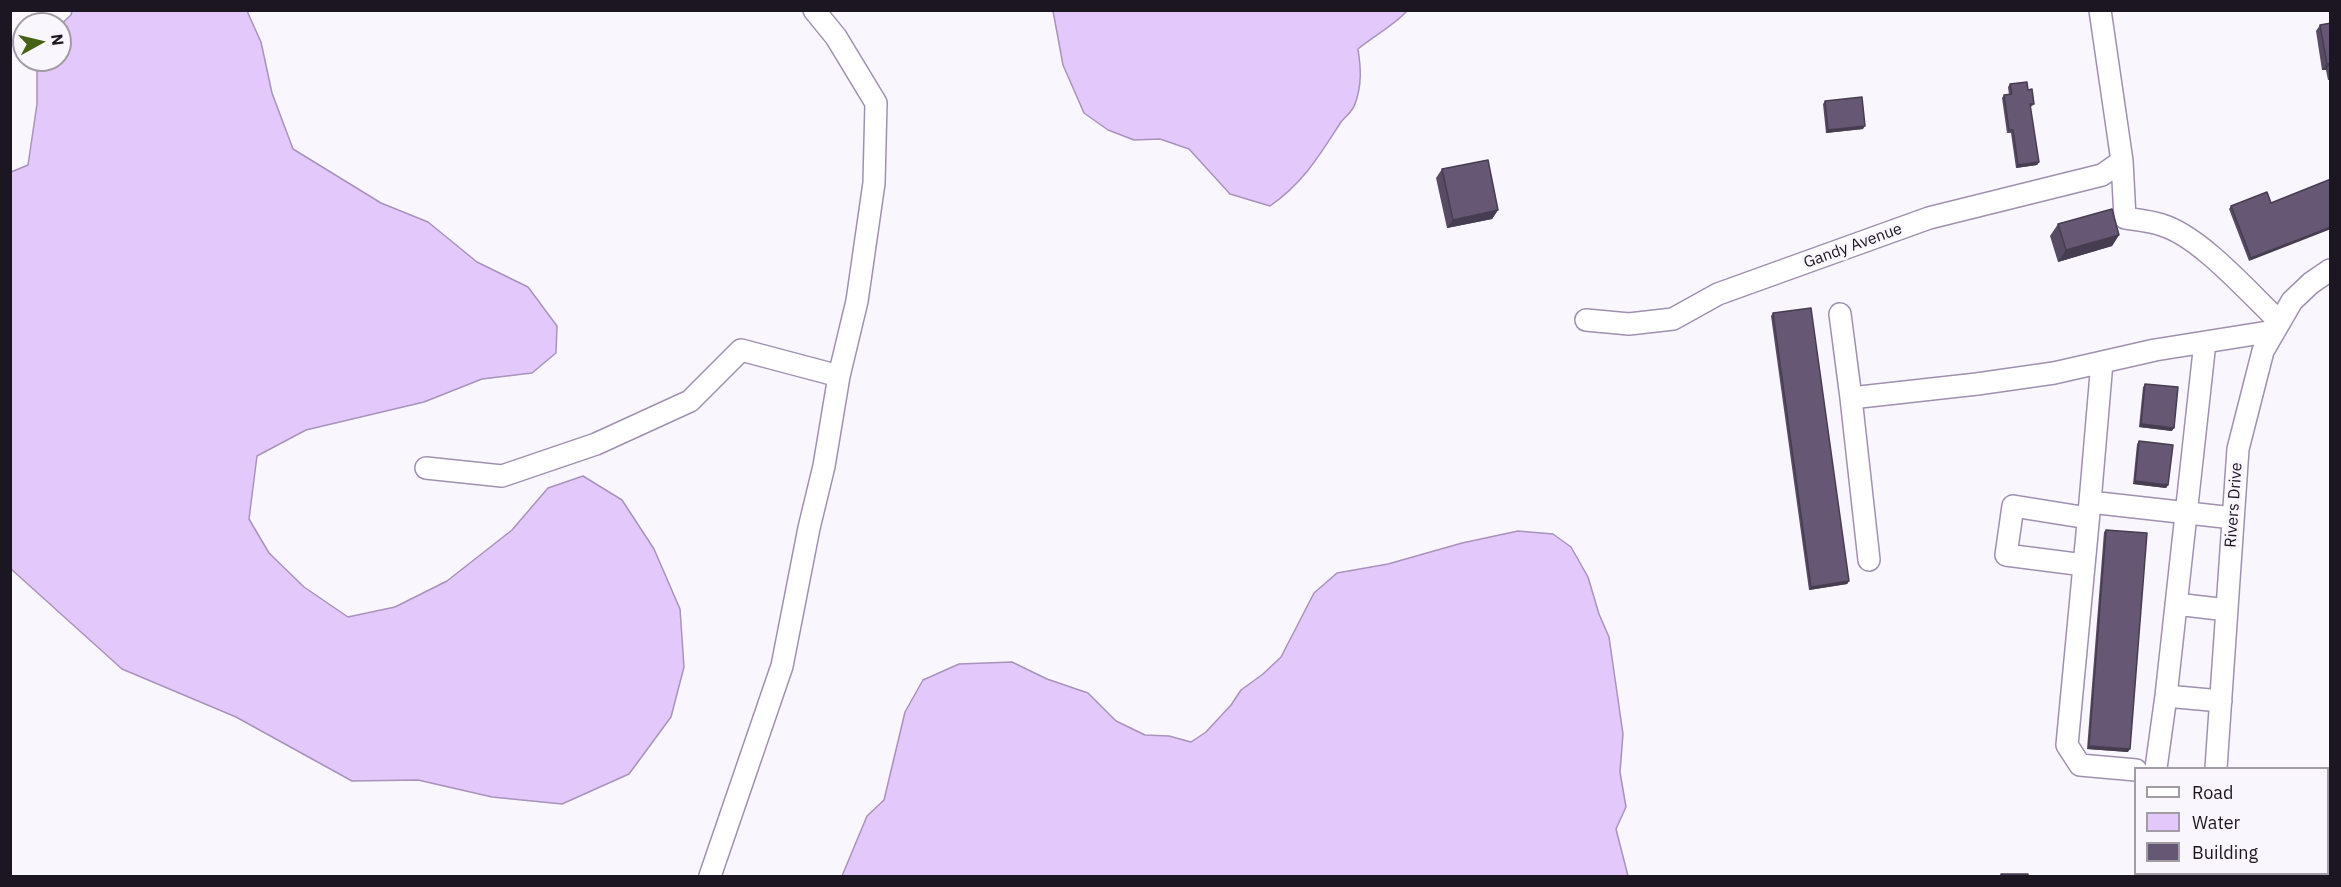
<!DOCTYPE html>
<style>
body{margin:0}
#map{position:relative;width:2341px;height:887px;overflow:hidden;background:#faf6fd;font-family:"IBM Plex Sans",sans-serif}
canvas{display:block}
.frame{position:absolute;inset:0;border:12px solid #1c1622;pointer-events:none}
.legend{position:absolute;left:2134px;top:767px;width:195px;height:108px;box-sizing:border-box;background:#faf6fd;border:2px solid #a19ca5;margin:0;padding:8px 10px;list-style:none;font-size:18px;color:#1c1622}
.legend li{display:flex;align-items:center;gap:12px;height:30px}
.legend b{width:30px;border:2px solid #a19ca5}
.north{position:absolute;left:12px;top:12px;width:60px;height:60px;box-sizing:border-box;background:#faf6fd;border:2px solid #a19ca5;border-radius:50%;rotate:82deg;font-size:16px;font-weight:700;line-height:24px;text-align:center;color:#1c1622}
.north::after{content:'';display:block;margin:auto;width:21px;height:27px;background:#466214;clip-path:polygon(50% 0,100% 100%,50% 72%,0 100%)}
</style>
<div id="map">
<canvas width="2341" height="887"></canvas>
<div class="frame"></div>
<ul class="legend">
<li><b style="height:8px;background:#fff"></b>Road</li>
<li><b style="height:16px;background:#e3c8fc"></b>Water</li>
<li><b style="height:16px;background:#665774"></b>Building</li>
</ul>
<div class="north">N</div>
</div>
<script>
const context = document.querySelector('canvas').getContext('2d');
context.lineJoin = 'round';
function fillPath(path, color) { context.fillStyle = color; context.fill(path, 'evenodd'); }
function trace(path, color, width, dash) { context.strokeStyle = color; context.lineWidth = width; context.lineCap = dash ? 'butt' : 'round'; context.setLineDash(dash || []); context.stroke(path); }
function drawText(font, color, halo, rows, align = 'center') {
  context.font = font + ' "IBM Plex Sans",sans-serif'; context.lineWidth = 6; context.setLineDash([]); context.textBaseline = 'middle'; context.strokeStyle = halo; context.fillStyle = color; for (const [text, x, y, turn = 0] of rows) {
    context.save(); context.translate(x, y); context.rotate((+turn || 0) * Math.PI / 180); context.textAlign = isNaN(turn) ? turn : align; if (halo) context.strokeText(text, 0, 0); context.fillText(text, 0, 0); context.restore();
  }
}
const water = new Path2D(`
 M72,11H247L261,42L272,93L293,149L381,203L428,222L477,262L528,287L557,326L556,353L532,373L482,379L424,402L306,430L257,456L249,519L269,553L304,587L348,617L395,607L447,581L512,530L548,488L583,476L622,500L654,549L680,609L684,667L671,717L629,774L562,804L492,797L418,780L352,781L236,717L122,669L11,569V172L28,165L37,104V60H60V25L71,15Z
 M1053,11V10L1407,11C1393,26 1374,36 1358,49C1361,68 1362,85 1355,104C1353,111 1346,116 1341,122C1319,156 1304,182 1270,206L1230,194L1189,149L1160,139L1134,140L1108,130L1084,113L1063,65Z
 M1518,531L1553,534L1571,547L1588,577L1599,614L1609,637L1623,734L1620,772L1626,807L1616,829L1628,876H842L867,816L884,800L905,712L923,680L959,664L1012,662L1047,679L1088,693L1116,721L1145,735L1169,736L1191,742L1206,732L1231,705L1241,690L1263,674L1281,657L1314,593L1337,573L1388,564L1462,543Z`);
fillPath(water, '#e3c8fc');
trace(water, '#a793bb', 1.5);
const minor = new Path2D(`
 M2100,10L2122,161L2125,218C2137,220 2150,221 2162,225C2201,237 2249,293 2280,322
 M1840,314L1851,398
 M1586,320L1629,324L1673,319L1718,294L1929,218L2102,175L2122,161
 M2102,362L2090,502L2233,518
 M426,468L502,476L596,444L690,401L741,350L839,376
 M2090,502L2067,745L2080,765L2136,770
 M1869,560L1851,398L1977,384L2054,373L2155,350L2274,331
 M2084,565L2006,555L2013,506L2088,518
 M2176,604L2227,610
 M2166,696L2221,701
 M2156,768L2166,696L2205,342
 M2216,768L2238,449L2263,351L2292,301L2311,283L2330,270
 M710,876L782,666L809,528L824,466L839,376L857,301L874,183L876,103L836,37L814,10
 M2209,876V874`);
trace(minor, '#a090af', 24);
trace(minor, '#fff', 21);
fillPath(new Path2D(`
 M2331,23V80H2328L2326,70H2322L2316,31L2320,25Z
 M2010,84L2028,90L2034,104L2032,106L2030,107L2039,162L2037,165L2016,168L2011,133H2007L2002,98L2004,95H2009L2008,87Z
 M1825,101L1863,129L1826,133L1823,104Z
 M1442,169L1498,210L1492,219L1447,228L1436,178Z
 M2331,179L2249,261L2229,209L2231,206L2271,203Z
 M2058,224L2119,235L2112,246L2058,262L2050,236Z
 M1773,313L1849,581L1847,584L1809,590L1771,316Z
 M2145,384L2172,431L2139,427L2143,387Z
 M2139,441L2168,485L2166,488L2133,484L2137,444Z
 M2106,530L2128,752L2087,749L2104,532Z`), '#584b64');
fillPath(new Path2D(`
 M2327,64H2330L2326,70H2322Z
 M1865,126L1863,129L1826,133L1828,130Z
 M2039,162L2037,165L2016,168L2018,165Z
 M1498,210L1492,219L1447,228L1453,220Z
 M2331,227V229L2249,261L2251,258Z
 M2119,235L2112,246L2058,262L2066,250Z
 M2141,424L2174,428L2172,431L2139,427Z
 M2135,481L2168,485L2166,488L2133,484Z
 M1849,581L1847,584L1809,590L1811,587Z
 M2089,746L2130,749L2128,752L2087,749Z`), '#473d51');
const building = new Path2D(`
 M2331,23V67L2330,64H2327L2320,25Z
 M2027,82L2028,90L2032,89L2034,104H2030L2039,162L2018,165L2013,130H2009L2004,95L2012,94L2010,84Z
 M1862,97L1865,126L1828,130L1825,101Z
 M1488,160L1498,210L1453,220L1442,169Z
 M2331,179V227L2251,258L2231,206L2267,192L2271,203Z
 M2112,209L2119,235L2066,250L2058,224Z
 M1811,308L1849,581L1811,587L1773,313Z
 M2145,384L2178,387L2174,428L2141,424Z
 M2139,441L2173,445L2168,485L2135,481Z
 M2106,530L2147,533L2130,749L2089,746Z
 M2001,874H2028V876H2001Z`);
fillPath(building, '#665774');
trace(building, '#473d51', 1.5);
drawText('16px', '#1c1622', '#faf6fd', [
 ["Gandy Avenue",1853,246,-20],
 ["Rivers Drive",2234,505,-86]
]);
</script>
